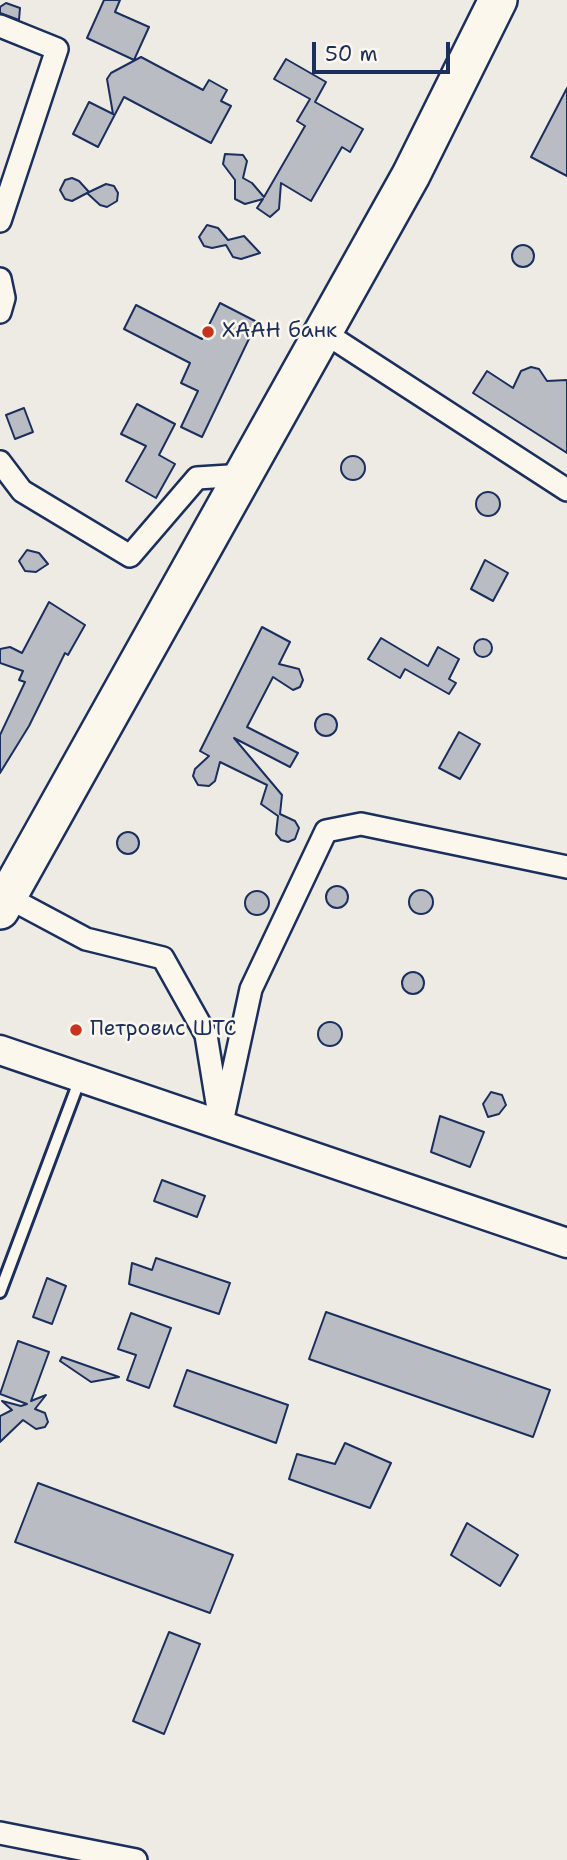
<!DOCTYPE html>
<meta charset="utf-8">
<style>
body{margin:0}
#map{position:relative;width:567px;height:1860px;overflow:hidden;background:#eeebe4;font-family:"Shantell Sans",sans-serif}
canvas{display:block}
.scale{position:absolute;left:312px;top:42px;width:138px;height:32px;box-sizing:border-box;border:4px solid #1b2f5e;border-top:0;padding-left:9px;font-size:21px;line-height:24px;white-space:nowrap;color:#1b2f5e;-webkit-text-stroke:5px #fbf7ec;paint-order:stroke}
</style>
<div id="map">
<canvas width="567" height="1860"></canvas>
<div class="scale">50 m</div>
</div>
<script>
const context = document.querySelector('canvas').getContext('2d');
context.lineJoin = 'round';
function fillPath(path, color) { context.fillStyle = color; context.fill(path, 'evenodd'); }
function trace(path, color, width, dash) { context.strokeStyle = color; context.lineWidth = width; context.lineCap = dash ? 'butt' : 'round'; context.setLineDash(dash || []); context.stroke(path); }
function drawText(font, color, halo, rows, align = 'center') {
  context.font = font + ' "Shantell Sans",sans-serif'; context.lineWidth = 5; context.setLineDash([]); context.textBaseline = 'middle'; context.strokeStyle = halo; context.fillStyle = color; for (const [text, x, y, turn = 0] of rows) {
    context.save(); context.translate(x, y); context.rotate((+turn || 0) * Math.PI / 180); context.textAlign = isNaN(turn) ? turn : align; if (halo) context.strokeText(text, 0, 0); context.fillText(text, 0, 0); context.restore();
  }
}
const building = new Path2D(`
 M104,0H120L115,12L149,27L134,60L87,38Z
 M6,3L20,8L19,20L0,13V7Z
 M141,57L203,90L209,80L227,90L221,101L231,106L211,143L124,97L98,147L73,134L89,102L113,114L107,79L111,73Z
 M286,59L326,82L315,102L363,129L350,152L342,147L311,201L281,183L279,209L270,217L257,208L263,199L245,204L235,199V180L223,164L225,154L243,155L247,161L243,178L252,183L264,197L305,126L297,121L310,99L274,79Z
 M567,88V176L531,157Z
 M72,178L79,181L89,192L72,201L65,199L60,190L65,180Z
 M106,184L114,186L118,193L117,201L107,207L100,205L87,193Z
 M207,225L218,228L228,240L244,236L260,253L241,259L233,257L226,245L212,248L204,246L199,237Z
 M512 256a11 11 0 1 1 22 0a11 11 0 1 1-22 0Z
 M220,303L257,322L202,437L181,427L198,391L181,383L190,363L124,329L136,305L202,339Z
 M531,367L539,369L547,381L567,380V453L473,393L487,371L513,388L521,371Z
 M137,404L175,424L159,455L175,464L156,498L126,481L146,446L121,434Z
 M24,408L33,432L15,439L6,415Z
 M341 468a12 12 0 1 1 24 0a12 12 0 1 1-24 0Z
 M476 504a12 12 0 1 1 24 0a12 12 0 1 1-24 0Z
 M27,550L39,553L48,564L36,572L25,571L19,561Z
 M485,560L508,573L493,601L471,589Z
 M49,602L85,625L68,655L65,653L29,726L0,773V735L25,682L19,680L23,671L0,663V649L10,647L22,653Z
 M262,627L290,642L279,664L299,669L303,680L300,687L293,690L273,677L247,727L298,753L290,767L234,738L282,795L280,814L295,821L299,828L295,839L288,842L281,840L276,834L278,816L261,804L267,785L220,762L215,781L209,786L198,785L193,776L195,769L209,756L200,751Z
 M381,638L428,666L438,647L459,659L449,679L456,683L449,694L405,669L400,678L368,659Z
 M474 648a9 9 0 1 1 18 0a9 9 0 1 1-18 0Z
 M315 725a11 11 0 1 1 22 0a11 11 0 1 1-22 0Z
 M459,732L480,744L460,779L439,768Z
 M117 843a11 11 0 1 1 22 0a11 11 0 1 1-22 0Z
 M326 897a11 11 0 1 1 22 0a11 11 0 1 1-22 0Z
 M409 902a12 12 0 1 1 24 0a12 12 0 1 1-24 0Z
 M245 903a12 12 0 1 1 24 0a12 12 0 1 1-24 0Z
 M402 983a11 11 0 1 1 22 0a11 11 0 1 1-22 0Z
 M318 1034a12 12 0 1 1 24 0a12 12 0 1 1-24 0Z
 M491,1092L502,1095L506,1105L499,1114L488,1117L483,1104Z
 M440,1116L484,1132L470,1167L431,1152Z
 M162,1180L205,1196L197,1217L154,1201Z
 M156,1258L230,1283L219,1314L129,1284L132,1263L152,1270Z
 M47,1278L66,1286L52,1324L33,1317Z
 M326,1312L550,1390L533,1437L309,1359Z
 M131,1313L171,1328L149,1388L127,1380L136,1355L118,1349Z
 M18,1341L49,1352L31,1401L46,1395L35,1409L45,1413L48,1422L45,1427L36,1429L23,1420L0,1442V1416L12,1410L2,1401L21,1406L27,1404L0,1394Z
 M62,1357L119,1377L91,1382L60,1361Z
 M187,1370L288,1405L276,1443L174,1406Z
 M345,1443L391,1463L370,1508L289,1479L297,1454L335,1464Z
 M38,1483L233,1555L210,1613L15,1542Z
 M467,1523L518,1555L500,1586L451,1555Z
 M169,1632L200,1644L164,1734L133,1721Z`);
fillPath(building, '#b9bcc3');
trace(building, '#1b2f5e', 2);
const lane = new Path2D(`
 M0,1292L80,1079`);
const street = new Path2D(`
 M0,26L57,49L0,221
 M0,279L4,298L0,312
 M322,331L567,490
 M0,462L22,491L130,556L197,478L245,475
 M0,893L86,939L163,958L206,1035L219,1115
 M221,1127L251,989L326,831L361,824L567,867
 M0,1833L136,1860`);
const secondary = new Path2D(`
 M0,1050L567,1243`);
const highway = new Path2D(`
 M0,910L411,175L498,0`);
trace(lane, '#1b2f5e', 16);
trace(street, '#1b2f5e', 26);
trace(secondary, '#1b2f5e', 33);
trace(highway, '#1b2f5e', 42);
trace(lane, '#fbf7ec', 10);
trace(street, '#fbf7ec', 21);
trace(secondary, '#fbf7ec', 28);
trace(highway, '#fbf7ec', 37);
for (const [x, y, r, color] of [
 [208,332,7,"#c8321e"],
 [76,1030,7,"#c8321e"]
]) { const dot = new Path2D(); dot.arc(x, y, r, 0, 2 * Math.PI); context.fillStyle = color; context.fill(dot); trace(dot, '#fbf7ec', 2.5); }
drawText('21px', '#1b2f5e', '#fbf7ec', [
 ["ХААН банк",222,332],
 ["Петровис ШТС",90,1030]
], 'left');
</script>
